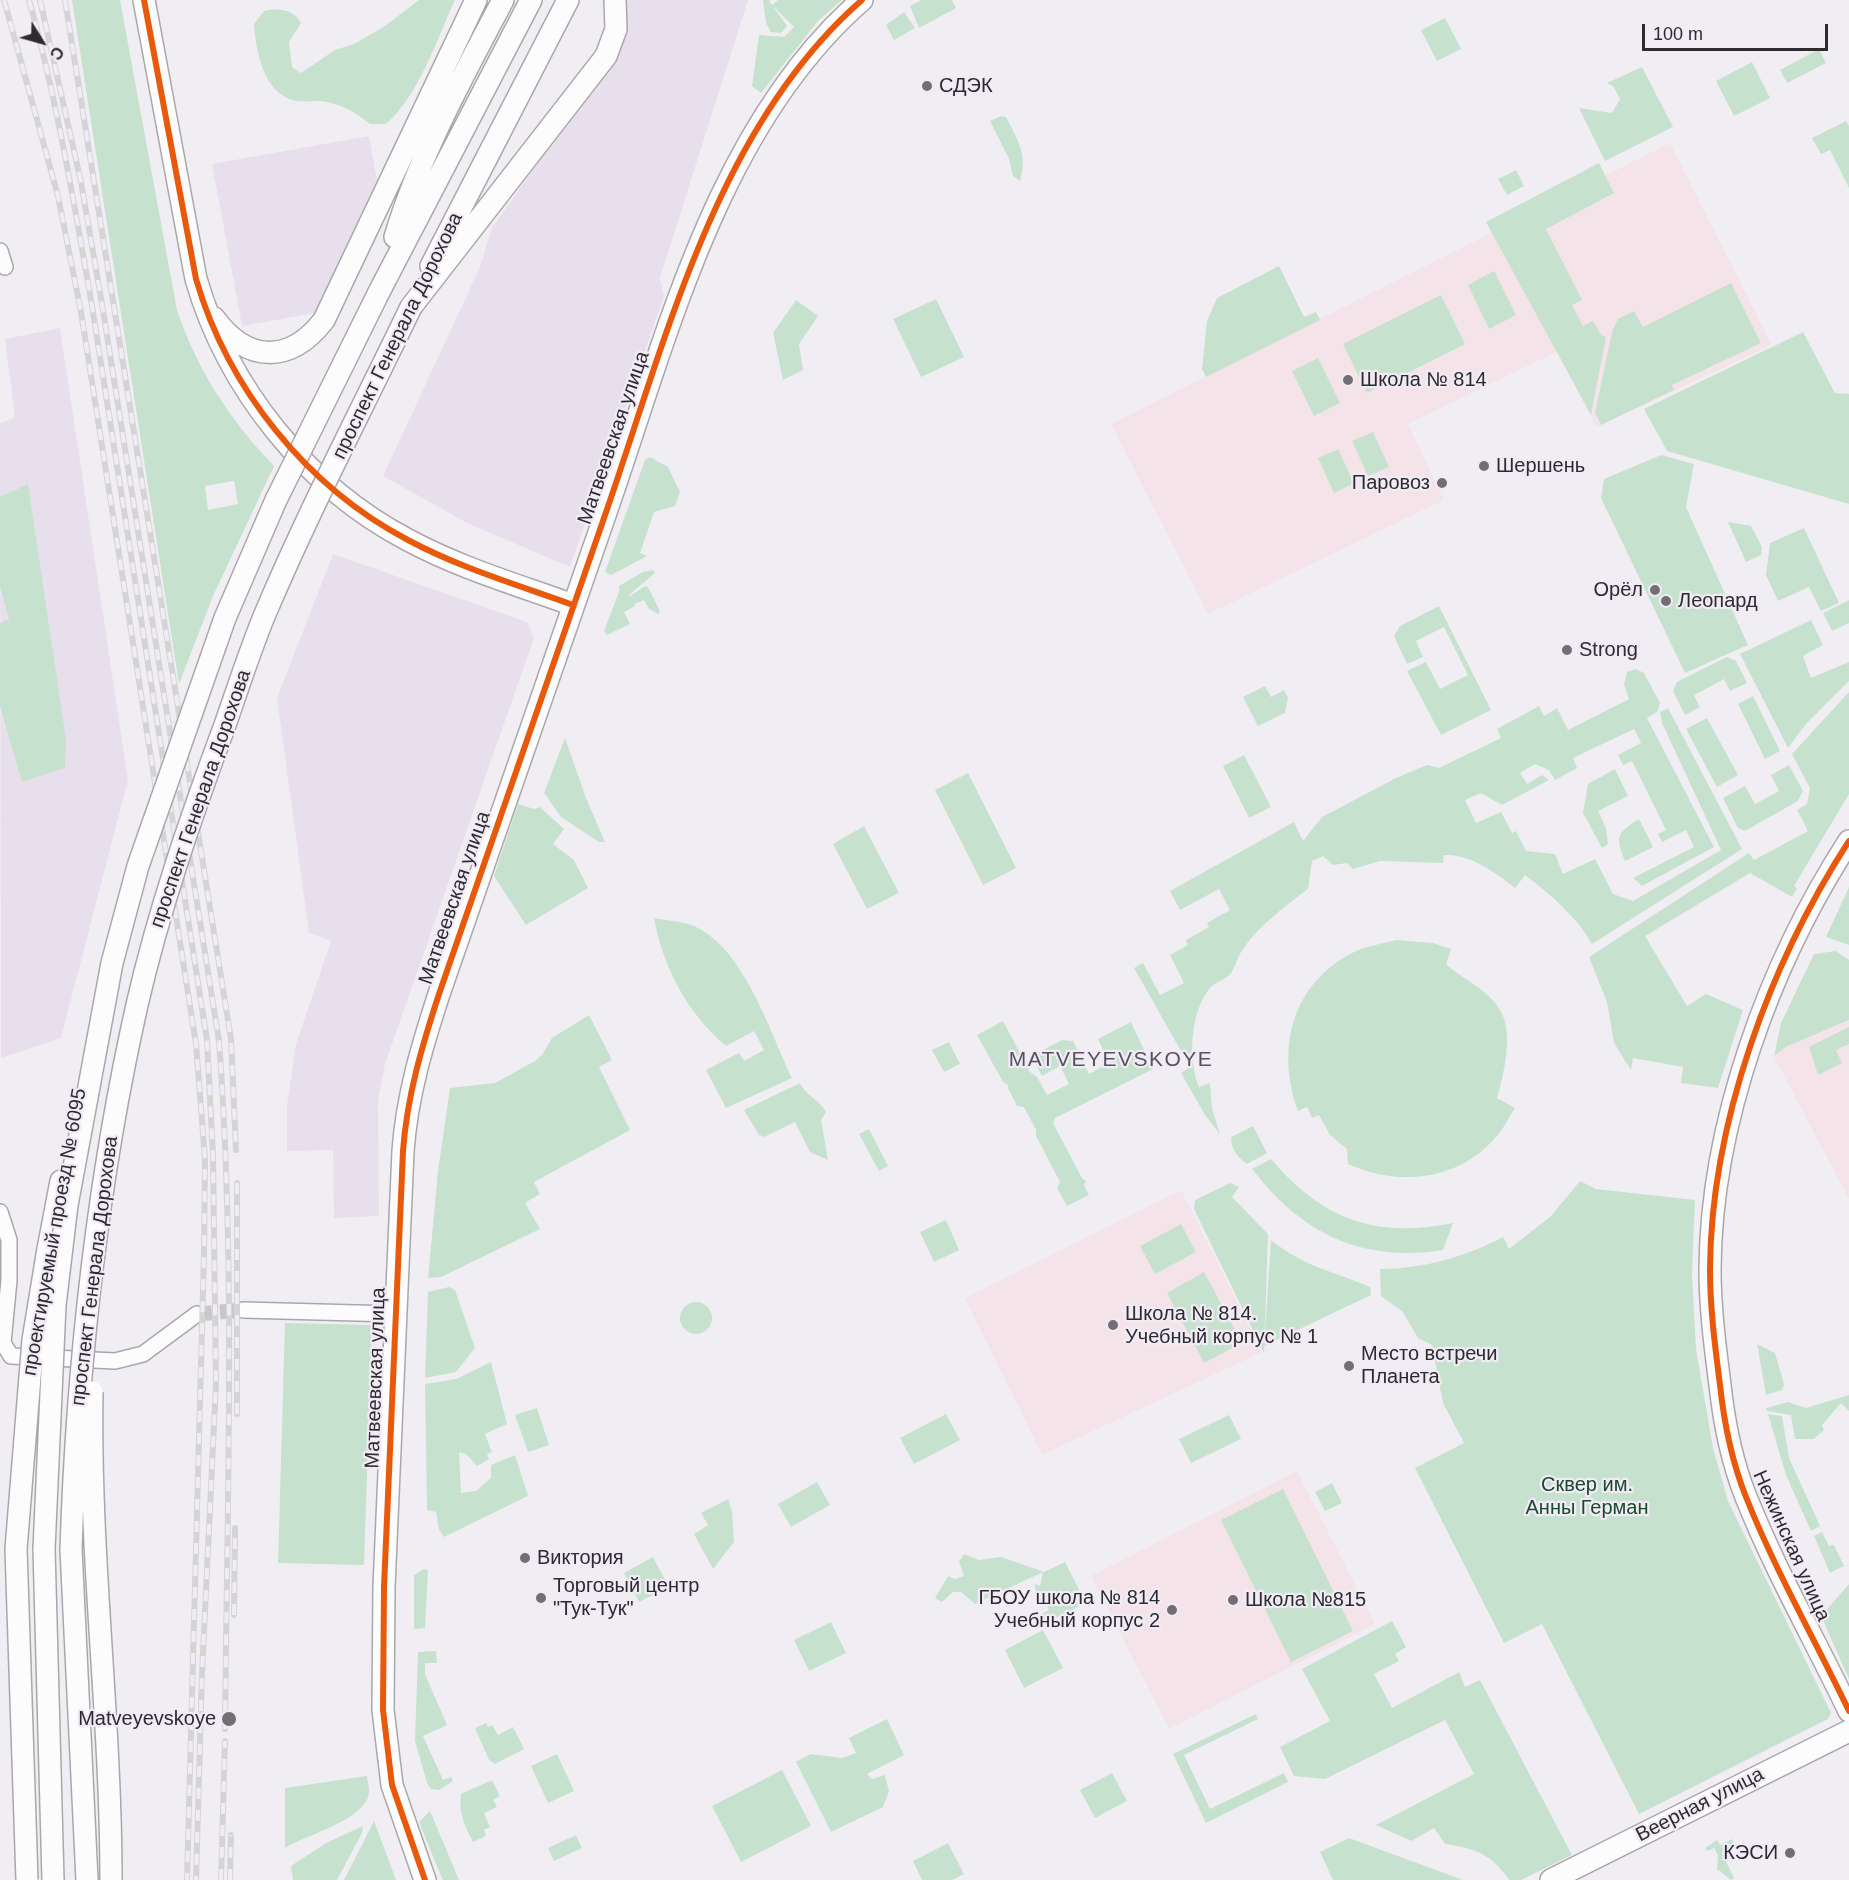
<!DOCTYPE html>
<meta charset="utf-8">
<style>
body{margin:0}
#map{position:relative;width:1849px;height:1880px;overflow:hidden;background:#f1eef3;font-family:Arial,sans-serif}
canvas{display:block}
.north{position:absolute;left:12px;top:12px;width:60px;height:60px;-webkit-text-stroke:4px #f1ebf6;paint-order:stroke;rotate:127deg;font-size:16px;font-weight:700;line-height:24px;text-align:center;color:#2e2b2f}
.north::after{content:'';display:block;margin:auto;width:21px;height:27px;background:#2e2b2f;clip-path:polygon(50% 0,100% 100%,50% 72%,0 100%)}
.scale{position:absolute;left:1642px;top:24px;width:186px;height:27px;box-sizing:border-box;border:3px solid #2e2b2f;border-top:0;padding-left:8px;font-size:18px;line-height:21px;white-space:nowrap;color:#2e2b2f;-webkit-text-stroke:4px #f1ebf6;paint-order:stroke}
</style>
<div id="map">
<canvas width="1849" height="1880"></canvas>
<div class="north">С</div>
<div class="scale">100 m</div>
</div>
<script>
const context = document.querySelector('canvas').getContext('2d');
context.lineJoin = 'round';
function fillPath(path, color) { context.fillStyle = color; context.fill(path, 'evenodd'); }
function trace(path, color, width, dash) { context.strokeStyle = color; context.lineWidth = width; context.lineCap = dash ? 'butt' : 'round'; context.setLineDash(dash || []); context.stroke(path); }
function drawText(font, color, halo, rows, align = 'center') {
  context.font = font + ' Arial,sans-serif'; context.lineWidth = 4.5; context.setLineDash([]); context.textBaseline = 'middle'; context.strokeStyle = halo; context.fillStyle = color; for (const [text, x, y, turn = 0] of rows) {
    context.save(); context.translate(x, y); context.rotate((+turn || 0) * Math.PI / 180); context.textAlign = isNaN(turn) ? turn : align; if (halo) context.strokeText(text, 0, 0); context.fillText(text, 0, 0); context.restore();
  }
}
fillPath(new Path2D(`
 M625,0H748L660,278L664,296L570,567L467,523L383,476L480,267L492,228L622,43L627,31Z
 M369,136L377,180L315,313L242,326L212,164Z
 M60,328L128,780L61,1038L1,1058L0,423L15,418L5,339Z
 M333,554L527,622L534,638L385,1064L378,1101L379,1216L334,1218L333,1150L287,1151V1105L296,1044L331,941L309,933L277,698Z`), '#e7e0ec');
fillPath(new Path2D(`
 M1670,143L1772,345L1596,427L1558,352L1538,361L1408,424L1444,500L1208,614L1111,424Z
 M1849,1020V1199L1774,1057L1788,1046Z
 M1181,1190L1262,1352L1042,1455L965,1298Z
 M1297,1471L1375,1624L1169,1729L1091,1576Z`), '#f4e4ea');
fillPath(new Path2D(`
 M72,0H120L177,310C197,370 230,420 274,466L213,596L179,684ZM234,481L238,504L208,510L205,486Z
 M419,0H455C437,39 419,95 386,124H370C356,112 339,103 320,101C312,101 304,102 296,101C263,94 256,51 254,24L264,11C279,8 293,9 301,23L289,42L292,67L301,73L335,50L354,44L385,26Z
 M763,0H769L772,5L778,0H842L818,21L761,93L752,86L759,35L784,37L794,27L773,6L787,26L781,33L771,32L766,23Z
 M921,0H952L956,8L919,28L910,6Z
 M904,12L915,28L894,40L886,25Z
 M1445,18L1461,49L1437,61L1421,30Z
 M1819,49L1826,63L1787,83L1780,70Z
 M1752,62L1770,98L1734,116L1716,81Z
 M1642,67L1673,127L1605,161L1579,108L1612,113L1620,99L1614,87L1607,83Z
 M1001,116L1006,117C1018,140 1028,155 1020,181L1013,176L1009,159L990,121Z
 M1846,121L1849,126V188L1830,150L1821,154L1812,138Z
 M1599,163L1614,193L1546,229L1582,300L1572,305L1583,326L1593,321L1601,335L1606,337L1591,415L1486,222Z
 M1516,170L1524,186L1507,195L1498,179Z
 M1279,266L1304,317L1316,312L1320,320L1206,377L1202,369L1207,321L1217,298Z
 M1494,271L1516,315L1489,329L1468,285Z
 M1731,283L1761,343L1672,385L1674,390L1601,425L1595,413L1612,332L1618,319L1634,311L1643,327Z
 M1441,295L1465,344L1367,393L1343,344Z
 M936,299L964,357L921,377L893,319Z
 M796,300L818,316L799,344L803,370L783,380L773,333Z
 M1803,332L1835,393L1849,394V504L1667,451L1644,409Z
 M1318,358L1340,403L1314,416L1292,371Z
 M1373,432L1389,467L1368,476L1352,441Z
 M1338,449L1354,483L1334,493L1318,458Z
 M1661,455L1694,464L1686,507L1748,645L1685,673L1601,498L1604,479Z
 M650,457L668,467L680,492L675,506L654,512L640,553L647,556L611,575L605,572L645,460Z
 M28,484L66,740L65,768L22,782L0,706V623L9,619L0,586V497Z
 M1728,522L1751,526L1762,547L1761,555L1746,562Z
 M1804,528L1839,603L1821,611L1809,587L1778,601L1766,575L1770,543Z
 M653,570L655,573L629,595L630,596L645,586L648,587L660,611L658,614L649,609L644,600L634,604L635,606L624,612L630,624L607,635L604,631L619,592V586L643,572Z
 M1849,600V623L1832,631L1823,613Z
 M1439,606L1491,710L1441,735L1407,671L1426,662L1440,689L1468,675L1444,627L1416,641L1423,657L1407,664L1394,636L1400,626Z
 M1811,620L1823,645L1803,656L1811,678L1849,662V681L1806,724L1788,748L1740,654Z
 M1727,657L1736,661L1747,683L1730,691L1724,679L1694,695L1700,707L1685,715L1673,691L1677,682Z
 M1636,669L1644,673L1660,703L1657,712L1647,718L1714,847L1642,886L1633,878L1694,847L1686,830L1662,842L1658,834L1666,830L1632,761L1623,765L1618,755L1641,743L1634,729L1573,758L1577,768L1555,780L1549,770L1535,764L1520,773L1527,784L1542,775L1549,780L1502,805L1481,793L1465,800L1476,823L1501,812L1512,833L1516,831L1526,851L1555,854L1563,874L1595,859L1613,894L1633,901L1721,850L1662,723L1660,712L1668,708L1742,849L1592,944C1576,916 1551,895 1525,875L1515,888C1495,872 1470,854 1444,855L1443,863L1380,861L1353,869L1347,863L1333,865L1323,856L1312,861L1308,889C1284,907 1257,927 1241,952C1237,959 1235,967 1231,973C1226,980 1214,982 1209,989C1190,1014 1188,1059 1199,1087L1210,1083L1212,1108L1220,1134L1205,1115L1181,1073L1190,1067L1134,968L1143,963L1160,995L1184,983L1170,955L1188,945L1186,940L1209,927L1207,923L1230,910L1219,889L1180,910L1170,891L1294,822L1303,841L1322,817L1396,778L1427,765L1439,768L1501,738L1497,729L1539,706L1544,716L1557,708L1568,730L1629,699L1624,685L1627,672Z
 M1265,686L1271,697L1284,690L1288,698L1285,713L1258,726L1243,697Z
 M1849,692V794L1794,886L1797,888L1792,897L1750,873L1645,936L1687,1006L1706,994L1743,1010L1718,1088L1681,1083L1683,1067L1633,1058L1631,1070L1614,1043L1607,1002L1589,957L1749,853L1754,860L1808,831L1797,810L1807,804L1810,788L1792,754Z
 M1753,696L1780,751L1765,759L1738,704Z
 M1707,718L1738,775L1717,787L1686,729Z
 M565,738L586,798L605,842H599L561,817L544,793Z
 M1244,755L1271,807L1249,818L1223,766Z
 M1789,765L1803,791L1798,801L1745,831L1738,828L1723,798L1745,786L1755,804L1779,791L1771,775Z
 M1615,769L1628,796L1598,811L1606,828L1608,844L1602,848L1583,813L1588,784Z
 M968,773L1016,868L983,885L935,790Z
 M518,804L534,809L540,807L564,829L553,844L574,860L588,888L526,925L494,876Z
 M1639,819L1653,847L1625,861C1615,836 1617,833 1639,819Z
 M864,826L899,893L867,909L833,844Z
 M1849,887V945L1826,937Z
 M654,918C666,921 682,921 694,926C744,948 770,1032 792,1078L726,1108L706,1070L739,1053L744,1061L764,1050L754,1031L726,1046C687,1013 663,967 654,918Z
 M1396,940L1433,943L1451,949L1446,964C1462,979 1489,990 1500,1010C1514,1033 1504,1073 1497,1098L1515,1108C1509,1117 1504,1128 1497,1136C1459,1181 1399,1187 1348,1164L1347,1149L1330,1135L1319,1115L1312,1118L1307,1107L1298,1111C1276,1049 1291,985 1352,953C1366,946 1381,944 1396,940Z
 M1836,951L1849,960V1020L1788,1046L1774,1056L1781,1023L1814,954Z
 M589,1015L612,1060L599,1067L630,1130L534,1182L540,1194L525,1203L540,1229L441,1277L428,1278L438,1171L450,1088L495,1083L535,1061L542,1055L552,1038Z
 M1003,1021L1030,1072L1037,1077L1047,1095L1069,1084L1060,1066L1042,1076L1031,1056L1062,1040L1073,1041L1089,1074L1109,1063L1098,1039L1131,1022L1153,1069L1055,1118L1053,1123L1082,1178L1086,1181L1084,1185L1089,1195L1067,1206L1057,1188L1060,1182L1036,1136V1130L1024,1107L1017,1106L1008,1088V1085L1003,1082L977,1035Z
 M1849,1027V1044L1836,1050L1842,1063L1818,1075L1809,1047Z
 M949,1042L960,1064L944,1072L932,1050Z
 M800,1083C806,1096 819,1099 826,1112L821,1120L828,1160L810,1152L795,1122L764,1137L759,1135L744,1110Z
 M1253,1126L1267,1153L1247,1164C1237,1157 1231,1149 1231,1137Z
 M869,1129L888,1166L879,1171L859,1134Z
 M1271,1159C1322,1219 1375,1239 1453,1223L1443,1250C1361,1263 1301,1233 1252,1169Z
 M1580,1181L1596,1189L1695,1200L1692,1274L1696,1349L1713,1448L1728,1501L1831,1713L1828,1719L1639,1814L1542,1624L1504,1643L1415,1468L1464,1443L1443,1403L1432,1345L1418,1338L1402,1311L1381,1296L1380,1269C1422,1269 1465,1257 1503,1237L1509,1249L1550,1217Z
 M1230,1183L1239,1187L1232,1197L1268,1234L1264,1353L1194,1209L1195,1200Z
 M946,1220L959,1250L934,1262L920,1232Z
 M1181,1224L1196,1252L1155,1274L1140,1246Z
 M1271,1240C1306,1268 1331,1270 1370,1287L1371,1295L1264,1346Z
 M1204,1272L1242,1343L1204,1363L1167,1293Z
 M449,1287L455,1290L475,1348L456,1372L425,1378L428,1292Z
 M680 1318a16 16 0 1 1 32 0a16 16 0 1 1-32 0Z
 M285,1323L372,1325L364,1565L278,1563Z
 M1757,1344L1775,1353L1784,1384L1782,1390L1766,1395Z
 M491,1362L507,1424L485,1434L492,1452L487,1454L489,1459L477,1466L466,1454L459,1452L461,1493L476,1491L491,1478V1465L515,1455L528,1496L444,1537L439,1530L436,1512L427,1510L425,1384L456,1379Z
 M1849,1395V1411L1841,1403L1822,1425L1824,1430L1814,1439H1795L1791,1415L1767,1411L1766,1408L1788,1402L1806,1408Z
 M537,1408L549,1445L528,1452L515,1415Z
 M946,1414L960,1440L914,1464L900,1438Z
 M1768,1414L1782,1416L1789,1458L1820,1526L1811,1531L1786,1475Z
 M1229,1415L1241,1439L1191,1463L1179,1439Z
 M817,1482L830,1505L791,1527L778,1504Z
 M1332,1483L1342,1503L1325,1511L1315,1492Z
 M1283,1489L1353,1631L1291,1662L1221,1520Z
 M728,1499L732,1511L734,1542L713,1569L694,1534L708,1525L701,1513Z
 M1822,1532L1829,1546L1834,1545L1844,1566L1830,1573L1814,1536Z
 M964,1554L979,1560L1001,1557L1044,1572L1065,1562L1086,1603L1041,1625L1037,1616L1049,1610L1040,1591L1036,1593L1035,1584L1040,1586L1043,1572L975,1604L961,1592H953L942,1602L935,1598L948,1576L955,1579L964,1576L959,1562Z
 M653,1557L669,1587L639,1602L624,1573Z
 M424,1569L428,1570L425,1628L414,1629V1575Z
 M1849,1584V1679L1821,1616Z
 M1392,1621L1406,1647L1395,1654L1399,1661L1374,1674L1392,1708L1459,1672L1465,1687L1480,1680L1572,1855L1521,1880H1509C1492,1854 1474,1848 1445,1844L1434,1828L1411,1841L1376,1825L1474,1774L1445,1720L1325,1779L1294,1776L1280,1747L1330,1721L1302,1669Z
 M831,1622L846,1653L809,1671L794,1640Z
 M1043,1630L1063,1668L1024,1688L1005,1650Z
 M436,1651L437,1663H425V1674L447,1725L423,1736L443,1780L451,1777L453,1781L439,1790L431,1789L427,1783L415,1741L418,1652Z
 M1256,1714L1258,1719L1184,1755L1210,1809L1284,1773L1288,1782L1206,1823L1173,1754Z
 M887,1719L904,1755L867,1774L872,1779L885,1775L889,1791L883,1807L831,1832L796,1762L811,1754L842,1758L856,1753L849,1738Z
 M486,1723L488,1727L492,1725L498,1735L513,1727L524,1749L495,1764L489,1760L475,1728Z
 M557,1754L574,1791L548,1803L531,1766Z
 M782,1770L811,1826L741,1862L712,1806Z
 M1112,1773L1127,1801L1095,1818L1080,1790Z
 M367,1776C368,1784 371,1792 367,1800C354,1823 309,1834 285,1848V1788Z
 M492,1780L500,1796L493,1800L497,1807L484,1813L490,1827L484,1830L486,1836L473,1842C465,1827 458,1811 461,1794Z
 M430,1811L459,1880H443L441,1876L419,1822Z
 M374,1821L396,1880H344Z
 M363,1826L362,1833L337,1880H293L291,1866L326,1843Z
 M576,1835L582,1848L554,1861L548,1848Z
 M1349,1838L1463,1880H1333L1320,1852Z
 M1732,1839L1735,1847L1722,1853L1734,1878L1731,1880L1717,1869L1718,1855L1714,1848L1707,1851L1705,1848L1717,1840L1720,1845Z
 M948,1843L964,1874L952,1880H922L913,1861Z`), '#c6e2cf');
trace(new Path2D(`
 M197,1314L243,1310`), '#cac7cc', 15, [15, 8]);
const street = new Path2D(`
 M0,251L5,267
 M0,1212L9,1240V1280L3,1343L11,1356L115,1361L143,1354L197,1314
 M243,1310L395,1314`);
const secondary = new Path2D(`
 M144,0L196,279C228,389 307,487 408,540C460,568 518,585 573,605
 M395,237C420,154 463,76 503,0
 M431,266L568,0
 M379,292L531,0
 M411,307L606,56L616,29L615,0
 M214,318C247,363 290,364 324,320L476,0
 M1849,841C1770,963 1711,1123 1710,1269C1710,1308 1715,1346 1720,1385C1724,1422 1732,1462 1746,1497C1775,1570 1815,1640 1849,1711
 M48,1249L61,1181
 M44,1549L53,1880
 M71,1549L87,1880
 M425,1880L392,1785L383,1710L384,1587L403,1151C407,1096 422,1046 439,994C494,835 548,676 604,518C666,341 716,127 862,0
 M1551,1880L1849,1731`);
trace(street, '#aaa7ac', 18);
trace(secondary, '#aaa7ac', 24);
trace(street, '#fdfcfd', 15);
trace(secondary, '#fdfcfd', 21);
const rail = new Path2D(`
 M4,0L58,196L81,312L196,1044L205,1159L204,1254L187,1880
 M29,0C57,100 74,203 92,306L207,1040L213,1155L216,1384L202,1673L196,1880
 M40,0L81,182L102,304L219,1041C236,1270 227,1500 225,1729
 M65,0L231,1039L236,1150
 M237,1183V1414
 M234,1615L235,1528
 M221,1880L225,1741
 M230,1880L231,1835`);
trace(rail, '#d5d4d5', 6);
trace(rail, '#f1ebf6', 4, [11]);
const secondaryBridge = new Path2D(`
 M92,1392C89,1555 111,1717 111,1880
 M44,1549L55,1305L67,1205L112,963L138,866L225,618L276,500L379,292
 M71,1549C77,1367 97,1183 137,1005C159,909 191,817 225,725C238,688 250,650 265,614C309,510 362,409 411,307
 M27,1880L16,1549L33,1340L48,1249`);
trace(secondaryBridge, '#aaa7ac', 24, []);
trace(secondaryBridge, '#fdfcfd', 21);
trace(new Path2D(`
 M144,0L196,279C228,389 307,487 408,540C460,568 518,585 573,605
 M1849,841C1770,963 1711,1123 1710,1269C1710,1308 1715,1346 1720,1385C1724,1422 1732,1462 1746,1497C1775,1570 1815,1640 1849,1711
 M425,1880L392,1785L383,1710L384,1587L403,1151C407,1096 422,1046 439,994C494,835 548,676 604,518C666,341 716,127 862,0`), '#e8590c', 6);
for (const [x, y, r, color] of [
 [927,86,6,"#726f74"],
 [1348,380,6,"#726f74"],
 [1484,466,6,"#726f74"],
 [1442,483,6,"#726f74"],
 [1655,590,6,"#726f74"],
 [1666,601,6,"#726f74"],
 [1567,650,6,"#726f74"],
 [1113,1325,6,"#726f74"],
 [1349,1366,6,"#726f74"],
 [525,1558,6,"#726f74"],
 [541,1598,6,"#726f74"],
 [1233,1600,6,"#726f74"],
 [1172,1610,6,"#726f74"],
 [229,1719,8,"#726f74"],
 [1790,1853,6,"#726f74"]
]) { const dot = new Path2D(); dot.arc(x, y, r, 0, 2 * Math.PI); context.fillStyle = color; context.fill(dot); trace(dot, '#f1ebf6', 2); }
drawText('20px', '#2e2b2f', '#f1ebf6', [
 ["СДЭК",939,86],
 ["Школа № 814",1360,380],
 ["Шершень",1496,466],
 ["Паровоз",1430,483,"right"],
 ["Орёл",1643,590,"right"],
 ["Леопард",1678,601],
 ["Strong",1579,650],
 ["Школа № 814.",1125,1314],
 ["Учебный корпус № 1",1125,1337],
 ["Место встречи",1361,1354],
 ["Планета",1361,1377],
 ["Виктория",537,1558],
 ["Торговый центр",553,1586],
 ["\"Тук-Тук\"",553,1609],
 ["ГБОУ школа № 814",1160,1598,"right"],
 ["Учебный корпус 2",1160,1621,"right"],
 ["Школа №815",1245,1600],
 ["Matveyevskoye",216,1719,"right"],
 ["КЭСИ",1778,1853,"right"]
], 'left');
drawText('20px', '#2e2b2f', '#f1ebf6', [
 ["проспект Генерала Дорохова",398,336,-64],
 ["Матвеевская улица",614,438,-71],
 ["проспект Генерала Дорохова",201,799,-71],
 ["Матвеевская улица",455,898,-71],
 ["проектируемый проезд № 6095",55,1232,-80],
 ["проспект Генерала Дорохова",95,1271,-83],
 ["Матвеевская улица",376,1378,-88],
 ["Нежинская улица",1791,1546,66],
 ["Веерная улица",1700,1805,-27]
]);
drawText('20px', '#19492c', '#f1ebf6', [
 ["Сквер им.",1587,1485],
 ["Анны Герман",1587,1508]
]);
context.letterSpacing = '1.5px';
drawText('21px', '#57525b', '#f1ebf6', [
 ["MATVEYEVSKOYE",1111,1060]
]);
context.letterSpacing = '0px';
</script>
